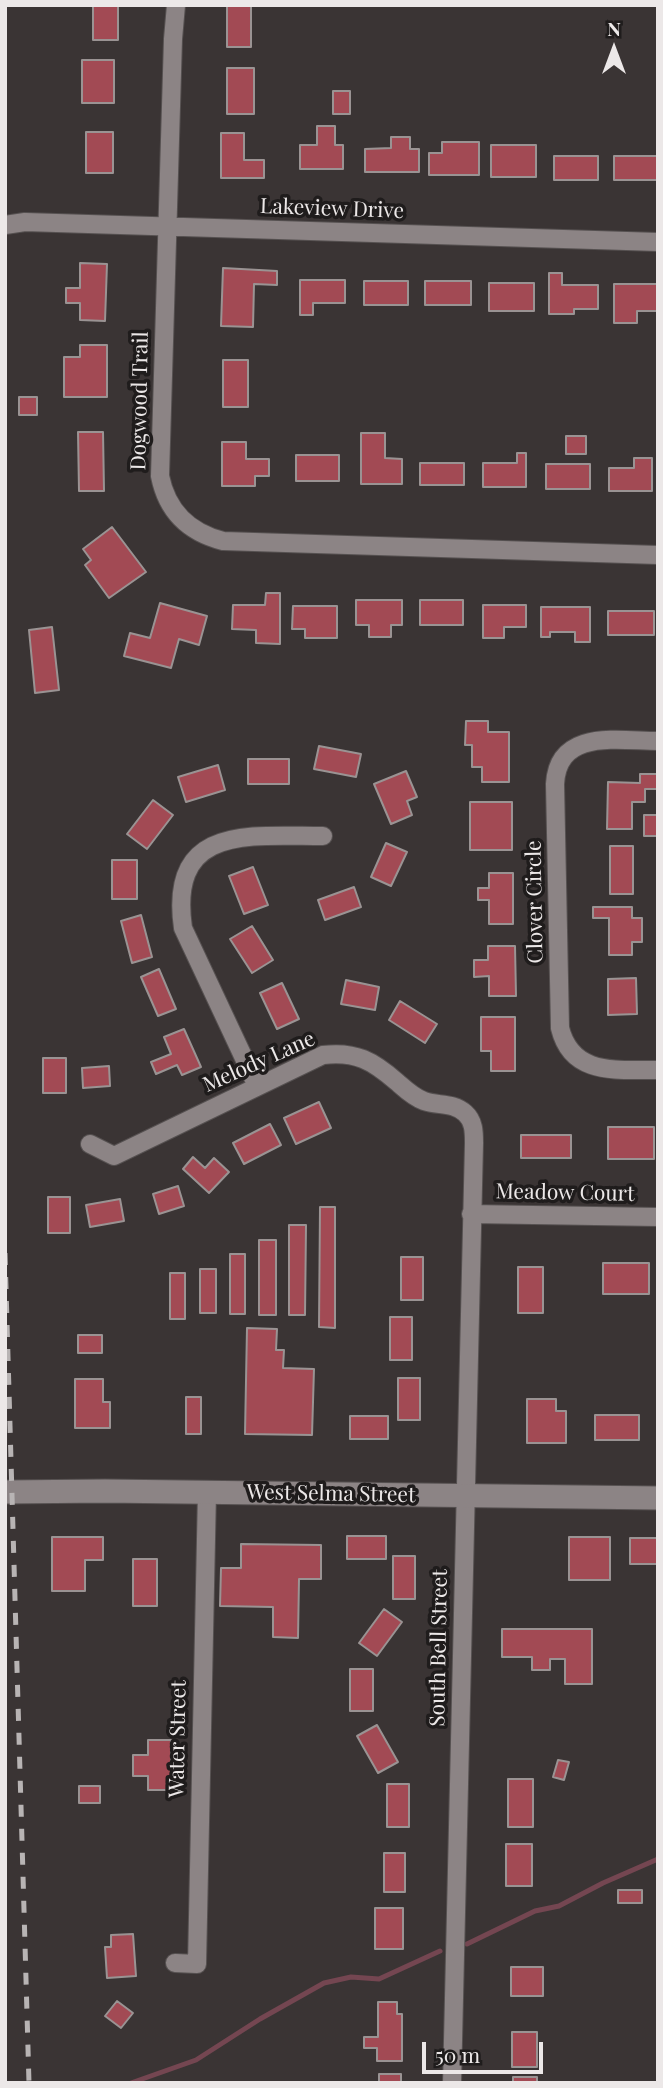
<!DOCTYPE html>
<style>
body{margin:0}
#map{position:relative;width:663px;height:2088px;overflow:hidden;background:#3a3434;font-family:"Playfair Display",serif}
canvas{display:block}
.frame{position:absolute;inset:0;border:7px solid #ece8e8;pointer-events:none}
.north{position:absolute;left:579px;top:14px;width:70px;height:70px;-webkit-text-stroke:5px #1f1c1c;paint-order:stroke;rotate:0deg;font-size:19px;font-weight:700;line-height:28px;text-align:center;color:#ece8e8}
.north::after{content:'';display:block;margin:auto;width:24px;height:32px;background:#ece8e8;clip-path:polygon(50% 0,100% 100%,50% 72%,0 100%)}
.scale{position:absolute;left:422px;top:2042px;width:121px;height:32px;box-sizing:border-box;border:4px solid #ece8e8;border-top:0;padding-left:9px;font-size:21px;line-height:24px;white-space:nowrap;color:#ece8e8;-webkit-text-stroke:5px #1f1c1c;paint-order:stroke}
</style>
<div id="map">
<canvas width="663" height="2088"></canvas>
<div class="frame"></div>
<div class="north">N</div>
<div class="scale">50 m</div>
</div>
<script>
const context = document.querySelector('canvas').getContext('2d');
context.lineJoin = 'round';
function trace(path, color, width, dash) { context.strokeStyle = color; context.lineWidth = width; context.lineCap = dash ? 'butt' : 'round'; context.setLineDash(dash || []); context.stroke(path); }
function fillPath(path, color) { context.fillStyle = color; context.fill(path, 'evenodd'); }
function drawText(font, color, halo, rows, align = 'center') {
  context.font = font + ' "Playfair Display",serif'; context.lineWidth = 7; context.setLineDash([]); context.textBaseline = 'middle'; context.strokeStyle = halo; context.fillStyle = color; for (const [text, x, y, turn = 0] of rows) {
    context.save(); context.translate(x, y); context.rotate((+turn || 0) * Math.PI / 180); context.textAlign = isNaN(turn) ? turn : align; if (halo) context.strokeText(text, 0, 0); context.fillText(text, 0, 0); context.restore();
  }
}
trace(new Path2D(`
 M467,1944L535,1911L559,1906L603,1883L658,1859
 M131,2083L196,2060L260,2019L324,1983L351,1977L379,1979L440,1951`), '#744651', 5);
const building = new Path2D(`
 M93,5H118V40H93Z
 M227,5H251V47H227Z
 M82,60H114V103H82Z
 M227,68H254V114H227Z
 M333,91H350V114H333Z
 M317,126H335V145H343V169H300V145H317Z
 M86,132H113V173H86Z
 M221,133H244V160H264V178H221Z
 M391,137H410V149H419V172H365V149L391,148Z
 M442,142H479V175H429V153H442Z
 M491,145H536V177H491Z
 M554,156H598V180H554Z
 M614,156H658V180H614Z
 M80,263L107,264L105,321L80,320V303H66V288H80Z
 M223,268L277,271V285L254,284L253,327L221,326Z
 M549,273H562V285H598V309H574V314H549Z
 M300,280H345V303H313V315H300Z
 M364,281H408V305H364Z
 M425,281H471V305H425Z
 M489,283H534V311H489Z
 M614,284H658V311H637V323H614Z
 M80,345H107V397H64V357H80Z
 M223,360H248V407H223Z
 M19,397H37V415H19Z
 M78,432H103L104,491H79Z
 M361,433H385V458L402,459V484H361Z
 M566,436H586V454H566Z
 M222,442H246V459H269V476H255V486H222Z
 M517,453H526V487H483V463H517Z
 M296,455H339V481H296Z
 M634,458H652V491H609V468H634Z
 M420,463H464V485H420Z
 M546,464H590V489H546Z
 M112,527L146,572L109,598L85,565L91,560L83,549Z
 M266,593H280V644L256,643V630L232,629L233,605H265Z
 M356,600H402V625H391V637H369V625H356Z
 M420,600H463V625H420Z
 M160,603L207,616L199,645L179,639L171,668L124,656L130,633L150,638Z
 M483,605H526V627H504V638H483Z
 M293,606H337V638H305V629H292Z
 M541,607H590V642H575V632H550V637H541Z
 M608,611H654V635H608Z
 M52,627L59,690L35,693L29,630Z
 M466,721H488V732H509V782H482V767H472V745H465Z
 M319,746L361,754L356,777L314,769Z
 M248,759H289V784H248Z
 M218,765L225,790L186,802L178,777Z
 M406,771L417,797L407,801L412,815L391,824L374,784Z
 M640,774H658V789H645V802H632V829H607L608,782L640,783Z
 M153,800L173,815L147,849L127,834Z
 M470,802H512V850H470Z
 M644,815H658V836H644Z
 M386,843L407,852L391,886L371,877Z
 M610,846H633V894H610Z
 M112,860H137V899H112Z
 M253,867L268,905L244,914L229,876Z
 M489,873H513V924H489V900H478V888H489Z
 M354,887L361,907L325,920L318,900Z
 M593,907H632V918H642V942H632V955H609V918H593Z
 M141,915L152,957L132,963L121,921Z
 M252,926L273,960L252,973L230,939Z
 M488,946H515L516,996H489V976L474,977V960H488Z
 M159,969L176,1009L158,1016L141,977Z
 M636,978L637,1014L608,1015V979Z
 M346,980L379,987L375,1010L341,1004Z
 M282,983L299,1019L277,1029L260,993Z
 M400,1001L437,1024L425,1043L389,1020Z
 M481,1017H515V1071H491V1051H481Z
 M184,1029L201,1067L182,1075L177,1065L156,1074L151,1062L171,1054L164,1037Z
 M43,1058H66V1093H43Z
 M109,1066L110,1086L83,1088L82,1068Z
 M319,1102L331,1128L296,1144L284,1118Z
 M270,1124L281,1145L244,1164L233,1143Z
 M608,1127H654V1159H608Z
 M521,1135H571V1158H521Z
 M193,1157L205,1168L214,1158L229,1172L209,1193L183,1169Z
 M178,1186L184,1206L159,1214L153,1194Z
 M48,1197H70V1233H48Z
 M120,1199L124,1221L90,1227L86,1205Z
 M320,1207H335V1328L319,1327Z
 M289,1225H306L305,1315H289Z
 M259,1240H276V1315H259Z
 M230,1254H245V1314H230Z
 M401,1257H423V1300H401Z
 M603,1263H649V1294H603Z
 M518,1267H543V1313H518Z
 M200,1269H216V1313H200Z
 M170,1273H185V1319H170Z
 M390,1317H412V1360H390Z
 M247,1328L277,1329L276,1350H284L283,1368L314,1369L312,1435L245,1434Z
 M78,1335H102V1353H78Z
 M398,1378H420V1420H398Z
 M75,1379H103V1402H110V1428H75Z
 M186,1397H201V1434H186Z
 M527,1399H556V1411H566V1443H527Z
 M595,1415H639V1440H595Z
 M350,1416H388V1439H350Z
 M347,1536H386V1559H347Z
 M52,1537H103V1560H85V1591H52Z
 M569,1537H610V1580H569Z
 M630,1538H658V1564H630Z
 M241,1544L321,1545V1579H299L298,1638L273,1637V1607L220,1606L221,1568H241Z
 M393,1556H415V1599H393Z
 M133,1559H157V1606H133Z
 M384,1609L402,1622L377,1656L359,1643Z
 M502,1629H592V1684H565V1659H550V1670H532V1657H502Z
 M350,1669H373V1711H350Z
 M377,1725L398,1762L378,1773L357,1736Z
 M148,1740H171V1790H148V1776H133V1755H148Z
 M558,1760L569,1762L564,1780L553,1777Z
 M508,1779H533V1827H508Z
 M387,1784H409V1827H387Z
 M79,1786H100V1803H79Z
 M506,1844H532V1886H506Z
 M384,1853H405V1892H384Z
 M618,1890H642V1903H618Z
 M375,1908H403V1949H375Z
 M133,1934L136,1976L107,1978L105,1947H111V1935Z
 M511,1967H543V1996H511Z
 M117,2001L133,2013L121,2028L105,2016Z
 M378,2002H397V2014H402V2061H377V2048H364V2037H378Z
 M512,2032H537V2067H512Z
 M379,2074H401V2083H379Z
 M513,2077H537V2083H513Z`);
fillPath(building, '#a24a54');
trace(building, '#9a9393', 2);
const minor = new Path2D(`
 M176,5L173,39L160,476C167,511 188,532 223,541L658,555
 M5,225L25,222L658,242
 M658,741C619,741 558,728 555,784L560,1028C572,1077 618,1069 658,1070
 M257,1086L183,928C168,824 249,836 323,836
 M90,1144L114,1156L323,1055C356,1051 373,1061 397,1082C405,1089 413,1097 424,1101C438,1106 453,1102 465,1113C474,1121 474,1132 474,1143L452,2083
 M471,1214L658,1217
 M175,1963L197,1964L207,1492`);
const tertiary = new Path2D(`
 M5,1492L105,1491L658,1498`);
trace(minor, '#565151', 20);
trace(tertiary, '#565151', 25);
trace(minor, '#8c8485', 18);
trace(tertiary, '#8c8485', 23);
trace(new Path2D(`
 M5,1253L29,2083`), '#b8b4b4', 5, [12, 12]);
drawText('21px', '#ece8e8', '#1f1c1c', [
 ["Lakeview Drive",332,209,2],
 ["Dogwood Trail",140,401,-89],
 ["Clover Circle",535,902,-91],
 ["Melody Lane",259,1062,-24],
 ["Meadow Court",565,1193,1],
 ["West Selma Street",331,1494,1],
 ["South Bell Street",439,1648,-89],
 ["Water Street",178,1739,-89]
]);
</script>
